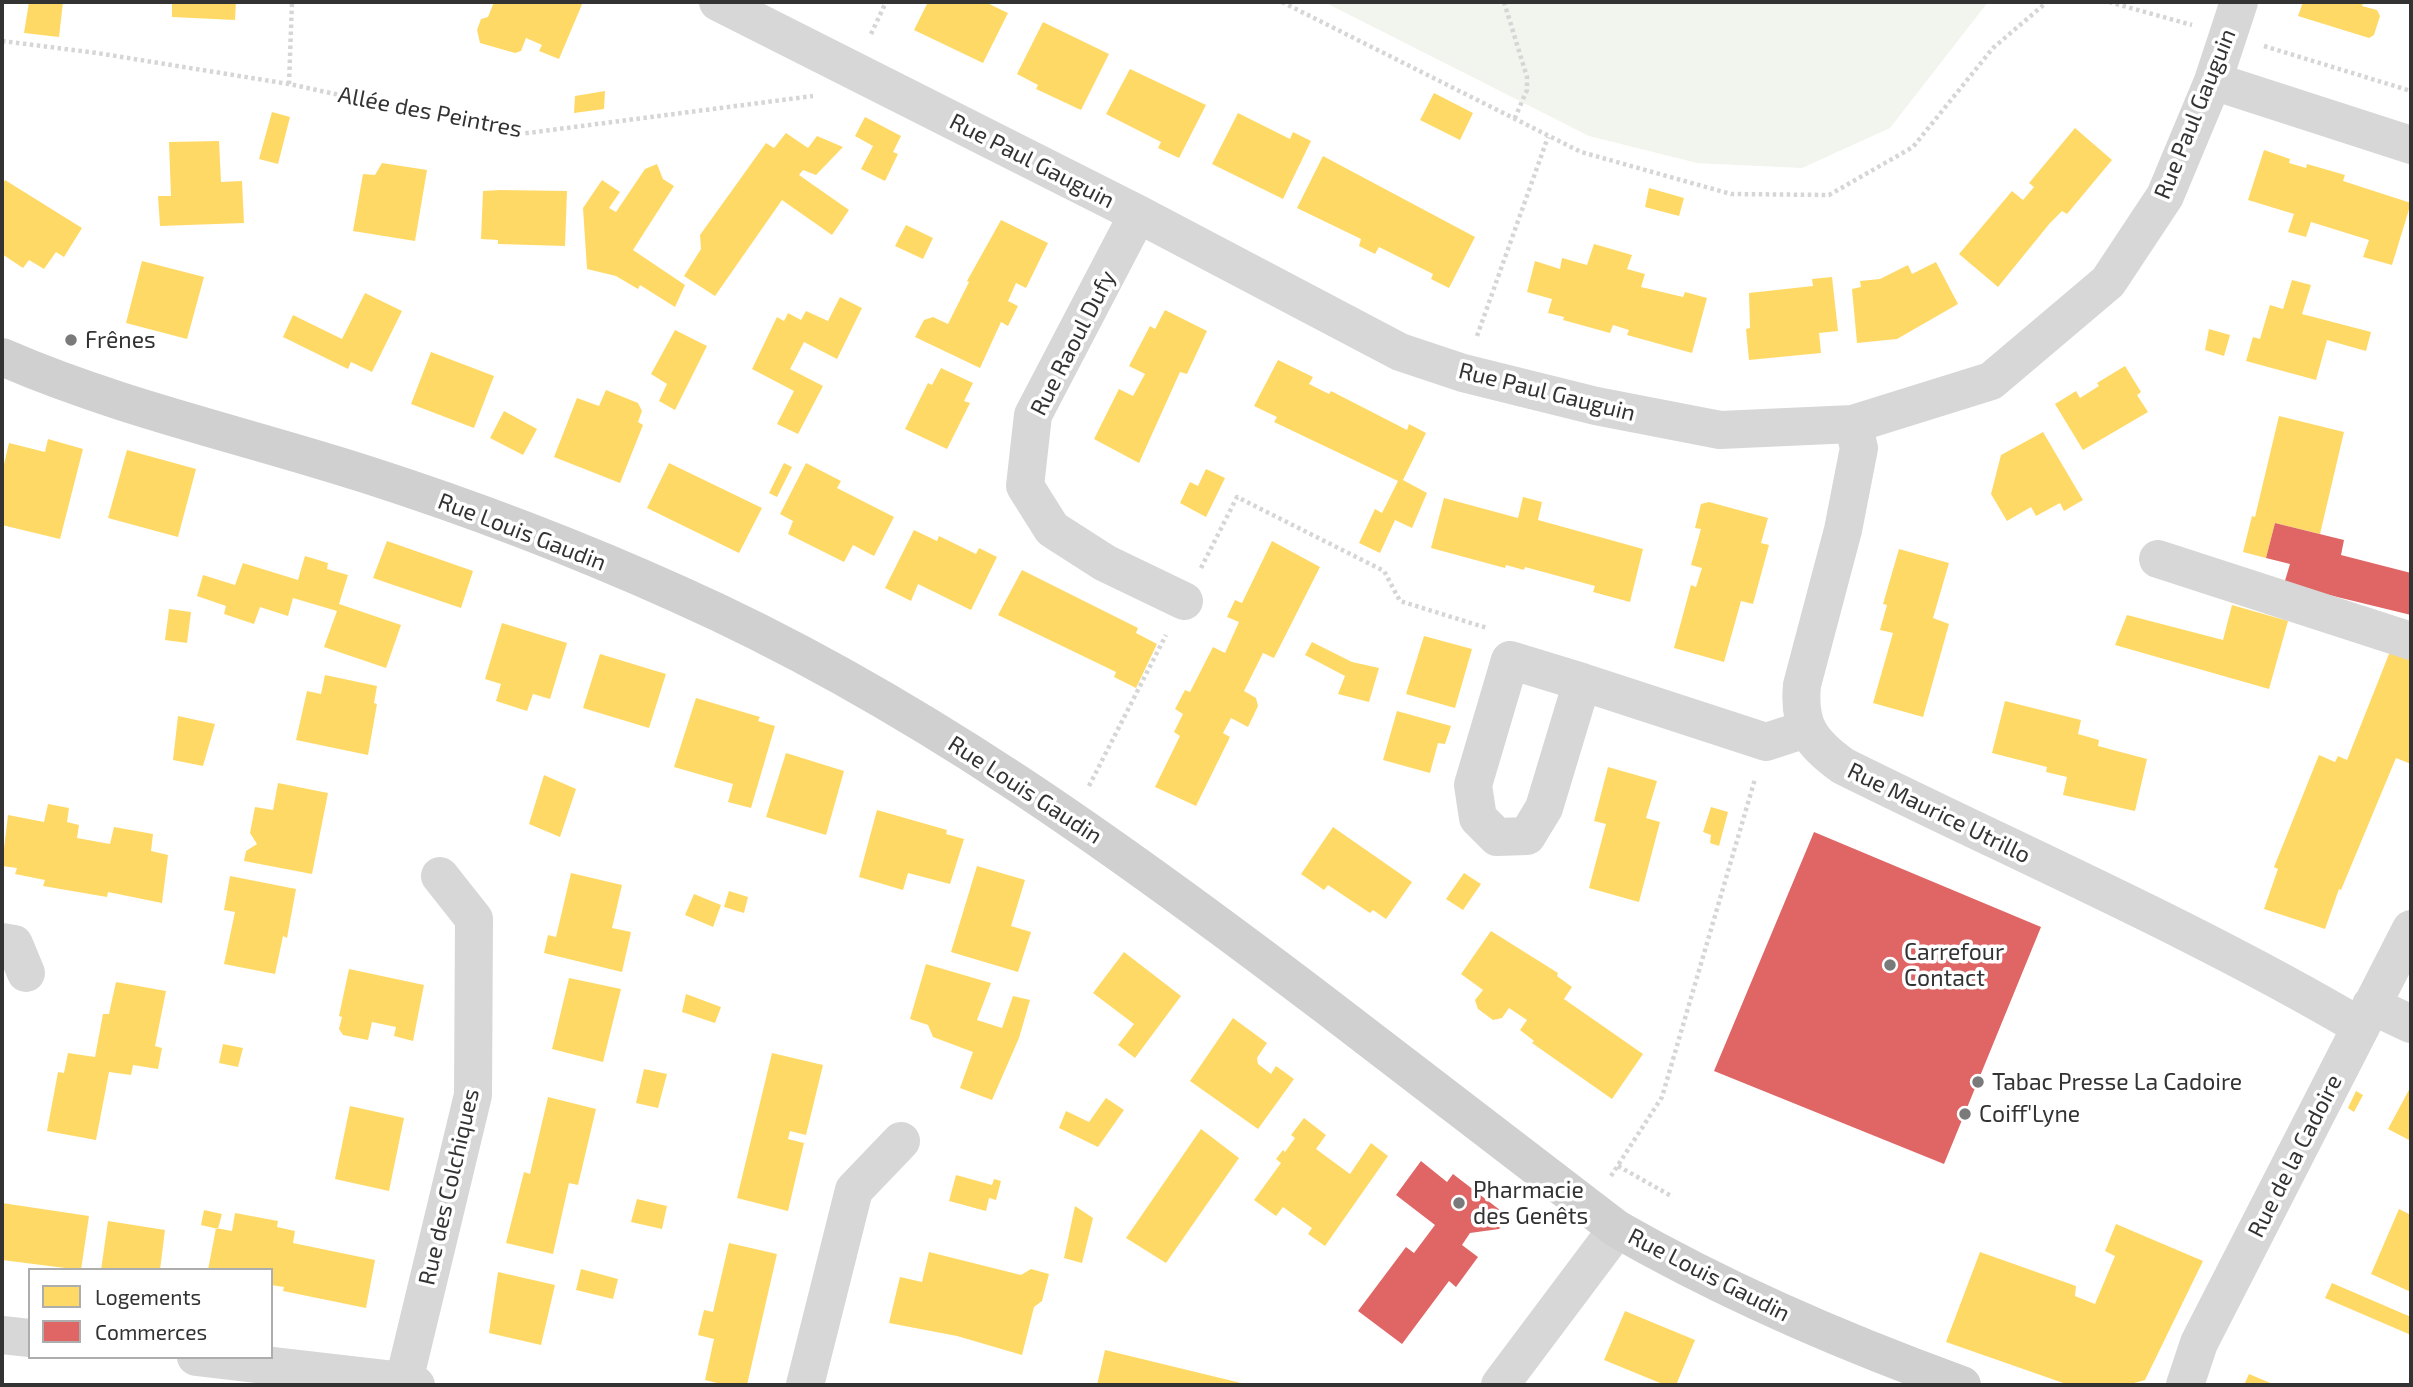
<!DOCTYPE html>
<meta charset="utf-8">
<style>
body{margin:0}
#map{position:relative;width:2413px;height:1387px;overflow:hidden;background:#fff;font-family:"Exo 2",sans-serif}
canvas{display:block}
.frame{position:absolute;inset:0;border:4px solid #333;pointer-events:none}
.legend{position:absolute;left:28px;top:1268px;width:245px;height:91px;box-sizing:border-box;background:#fff;border:2px solid #adadad;margin:0;padding:9px 12px;list-style:none;font-size:21px;color:#333}
.legend li{display:flex;align-items:center;gap:14px;height:35px}
.legend b{width:35px;border:2px solid #adadad}
</style>
<div id="map">
<canvas width="2413" height="1387"></canvas>
<div class="frame"></div>
<ul class="legend">
<li><b style="height:19px;background:#ffd966"></b>Logements</li>
<li><b style="height:19px;background:#e06666"></b>Commerces</li>
</ul>
</div>
<script>
const context = document.querySelector('canvas').getContext('2d');
context.lineJoin = 'round';
function fillPath(path, color) { context.fillStyle = color; context.fill(path, 'evenodd'); }
function trace(path, color, width, dash) { context.strokeStyle = color; context.lineWidth = width; context.lineCap = dash ? 'butt' : 'round'; context.setLineDash(dash || []); context.stroke(path); }
function drawText(font, color, halo, rows, align = 'center') {
  context.font = font + ' "Exo 2",sans-serif'; context.lineWidth = 7; context.setLineDash([]); context.textBaseline = 'middle'; context.strokeStyle = halo; context.fillStyle = color; for (const [text, x, y, turn = 0] of rows) {
    context.save(); context.translate(x, y); context.rotate((+turn || 0) * Math.PI / 180); context.textAlign = isNaN(turn) ? turn : align; if (halo) context.strokeText(text, 0, 0); context.fillText(text, 0, 0); context.restore();
  }
}
fillPath(new Path2D(`
 M1324,2H1988L1890,128L1802,168L1697,163L1589,136Z`), '#f1f5ed');
fillPath(new Path2D(`
 M29,2H63L59,37L24,33Z
 M172,2H236L235,20L172,17Z
 M494,2H583L559,59L539,51L542,45L526,38L521,51L515,53L480,43L477,30L481,19L488,17Z
 M928,2H985L1008,13L983,63L914,30Z
 M2303,2H2364L2362,6L2377,10L2380,16L2374,35L2369,38L2298,16Z
 M1043,22L1109,54L1081,110L1036,89L1038,85L1017,74Z
 M1130,69L1206,105L1179,158L1158,148L1161,142L1106,114Z
 M605,91L604,109L574,113L575,96Z
 M1434,93L1473,113L1460,140L1420,120Z
 M272,112L290,117L278,164L259,159Z
 M1238,113L1290,139L1293,132L1311,141L1283,199L1212,164Z
 M865,117L901,136L893,152L898,154L885,181L861,169L873,146L855,136Z
 M2075,128L2112,160L2067,214L2062,211L2050,223L1998,287L1959,254L2012,191L2023,200L2034,187L2029,183Z
 M786,133L808,148L817,136L843,147L816,175L803,170L799,175L849,210L832,235L782,200L715,296L684,276L701,249L700,235L766,143L774,148Z
 M219,141L221,182L242,181L244,223L160,226L158,196H171L169,142Z
 M2264,150L2290,159L2289,163L2306,168L2307,164L2345,175L2343,181L2411,203L2392,265L2363,257L2369,240L2311,222L2306,237L2288,232L2294,214L2248,200Z
 M1323,156L1475,237L1449,288L1431,279L1433,274L1379,247L1375,254L1359,246L1361,239L1297,208Z
 M382,163L427,170L415,241L353,231L363,174L375,175Z
 M657,164L663,179L674,186L633,250L685,285L675,307L640,285L638,289L616,276L587,269L583,208L602,180L620,192L609,208L616,212L645,169Z
 M5,180L82,228L64,257L56,252L44,269L29,260L23,268L2,254V186Z
 M1649,188L1684,198L1679,216L1645,207Z
 M500,190L567,191L565,246L498,244V240L481,239L483,191Z
 M1001,220L1048,243L1026,288L1016,283L1008,301L1018,306L1008,326L1001,322L980,368L915,337L924,320L933,317L948,324L969,282L967,281Z
 M906,225L933,238L923,259L895,246Z
 M1594,244L1632,255L1627,269L1645,274L1641,287L1683,297L1685,292L1707,298L1692,353L1627,335L1629,330L1613,325L1610,333L1563,320L1564,317L1548,313L1552,299L1527,292L1535,261L1560,269L1562,258L1587,265Z
 M142,261L204,277L187,339L126,323Z
 M1936,262L1958,304L1897,339L1857,343L1852,289L1861,287L1860,281L1880,279L1908,265L1912,274Z
 M1832,277L1838,331L1819,333L1821,353L1749,360L1746,329L1750,328L1749,293L1813,286L1812,279Z
 M2292,280L2311,285L2302,314L2371,332L2366,351L2327,340L2316,380L2246,361L2253,337L2260,339L2270,305L2283,309Z
 M365,293L402,311L372,372L351,362L348,369L283,337L293,315L342,339Z
 M840,297L862,308L837,359L804,342L790,369L823,386L798,434L777,424L794,391L752,369L777,317L784,321L788,313L801,320L806,311L828,321Z
 M1165,310L1207,331L1187,374L1180,372L1139,463L1094,439L1119,389L1133,396L1145,374L1129,366L1150,326L1155,329Z
 M2209,329L2230,335L2224,356L2205,350Z
 M675,330L707,346L675,410L659,401L667,384L651,374Z
 M431,352L494,376L474,428L411,404Z
 M1278,360L1313,377L1309,384L1329,394L1331,391L1407,430L1409,424L1426,433L1403,480L1427,493L1412,528L1395,520L1380,553L1359,543L1375,509L1382,513L1398,481L1274,422L1277,417L1254,406Z
 M2125,366L2141,392L2137,395L2148,412L2083,450L2055,404L2076,391L2080,398L2099,386L2097,383Z
 M941,368L973,383L964,401L970,403L947,449L905,429L928,383L932,385Z
 M606,390L638,403L642,411L638,422L643,425L620,483L554,457L577,398L599,406Z
 M504,411L537,429L523,455L490,438Z
 M2279,416L2344,432L2320,534L2275,523L2266,558L2243,552L2252,516L2255,517Z
 M2043,432L2083,500L2064,511L2060,503L2036,516L2031,507L2007,521L1991,494L2001,455Z
 M48,439L83,449L60,539L2,525V473L9,443L45,452Z
 M127,450L196,469L178,537L108,518Z
 M669,463L762,508L739,553L647,508Z
 M784,463L792,467L777,497L769,493Z
 M806,463L841,481L837,488L894,517L874,556L853,545L844,562L788,534L793,521L780,514Z
 M1206,469L1225,478L1206,517L1180,503L1190,482L1198,486Z
 M1523,497L1542,502L1538,520L1643,549L1630,602L1593,592L1595,586L1525,567L1524,570L1506,565L1505,568L1431,548L1444,498L1518,518Z
 M1709,502L1768,518L1761,543L1769,545L1753,604L1741,601L1724,662L1674,648L1691,585L1696,587L1702,568L1691,565L1701,529L1695,528L1701,504Z
 M914,530L937,541L939,536L976,554L979,548L997,557L971,610L918,584L911,601L885,588Z
 M387,541L473,571L461,608L373,578Z
 M1272,541L1320,567L1274,658L1263,653L1244,691L1256,698L1258,706L1248,727L1231,718L1223,733L1230,737L1196,806L1155,787L1180,736L1174,732L1183,714L1175,709L1185,690L1190,692L1213,647L1225,653L1239,622L1227,617L1235,600L1242,603Z
 M1899,549L1949,563L1933,618L1949,624L1923,717L1873,703L1893,633L1880,630L1887,605L1883,604Z
 M305,556L328,563L327,569L348,575L339,604L401,625L386,668L324,647L337,611L293,598L288,616L260,607L254,624L224,614L226,606L197,596L203,575L235,585L243,563L298,580Z
 M1022,570L1138,628L1136,633L1157,644L1136,688L1114,677L1116,672L998,615Z
 M2232,605L2288,621L2269,689L2115,645L2127,615L2223,640Z
 M169,609L191,612L187,643L165,640Z
 M502,623L567,643L550,699L533,694L527,711L496,701L501,684L485,679Z
 M1424,636L1472,649L1455,708L1406,694Z
 M1312,642L1352,662L1379,668L1369,702L1338,694L1345,676L1305,655Z
 M2411,646V764L2396,758L2341,890L2339,889L2325,929L2264,909L2278,869L2274,867L2319,755L2335,762L2338,756L2347,760L2389,654Z
 M600,654L666,674L649,728L583,708Z
 M325,675L377,686L374,703L377,704L368,755L296,740L307,691L321,694Z
 M696,698L760,717L758,721L775,726L751,808L728,802L733,784L674,767Z
 M2005,701L2081,720L2078,734L2099,740L2098,746L2147,759L2135,811L2063,795L2067,777L2046,772L2047,767L1992,753Z
 M1397,711L1451,726L1445,744L1438,743L1430,773L1383,760Z
 M178,716L215,724L203,766L173,760Z
 M786,753L844,771L826,835L766,817Z
 M1608,767L1657,781L1646,818L1660,822L1639,902L1589,888L1606,824L1594,821Z
 M544,775L576,789L560,837L529,824Z
 M278,783L328,793L312,874L244,861L246,851L257,844L250,833L255,807L273,810Z
 M48,804L69,808L67,822L79,825L77,838L110,844L114,827L153,834L151,851L168,855L162,903L108,892L107,897L43,886L45,880L15,874L17,868L2,866L8,815L44,822Z
 M1711,807L1728,812L1719,846L1710,843L1711,835L1703,832Z
 M877,810L947,830L946,834L964,839L950,884L908,873L903,890L859,877Z
 M1333,827L1412,882L1386,919L1373,910L1370,913L1328,885L1324,890L1301,874Z
 M977,866L1025,880L1011,926L1031,932L1018,972L951,952Z
 M571,873L622,885L612,928L631,932L622,972L544,953L548,935L556,937Z
 M1464,873L1481,884L1463,910L1446,899Z
 M230,876L296,889L287,938L283,936L275,974L224,964L235,912L224,910Z
 M729,891L748,897L744,913L724,907Z
 M694,894L721,905L713,927L685,915Z
 M1491,931L1558,973L1557,976L1572,987L1564,999L1643,1054L1612,1099L1532,1043L1534,1041L1520,1030L1527,1020L1509,1008L1502,1018L1493,1020L1478,1009L1475,1000L1483,990L1461,974Z
 M1124,952L1181,996L1135,1058L1118,1045L1134,1024L1093,993Z
 M926,964L991,983L977,1020L1002,1028L1013,996L1030,1000L1019,1038L992,1100L960,1088L973,1052L933,1037L928,1025L910,1019Z
 M349,969L424,985L413,1041L394,1036L396,1027L372,1022L368,1040L343,1035L339,1029L342,1017L339,1016Z
 M569,978L621,989L603,1062L552,1049Z
 M116,982L166,991L155,1046L162,1048L158,1069L133,1065L131,1075L109,1072L96,1140L47,1131L58,1072L64,1073L68,1053L95,1057L103,1014H109Z
 M686,994L721,1007L715,1023L682,1012Z
 M1233,1018L1267,1043L1257,1058L1258,1064L1271,1074L1276,1066L1294,1079L1258,1129L1190,1081Z
 M223,1044L243,1048L238,1067L219,1063Z
 M772,1053L823,1065L806,1135L790,1131L788,1139L804,1143L788,1211L737,1198Z
 M644,1069L667,1074L658,1108L636,1103Z
 M2411,1086V1141L2388,1129Z
 M2356,1091L2363,1095L2354,1112L2348,1108Z
 M548,1097L596,1109L578,1185L569,1183L553,1254L506,1243L524,1172L530,1174Z
 M1106,1098L1124,1110L1098,1147L1059,1128L1066,1111L1089,1122Z
 M350,1106L404,1118L389,1191L335,1179Z
 M1304,1118L1326,1135L1316,1149L1350,1174L1371,1143L1388,1156L1325,1246L1308,1234L1312,1228L1283,1207L1276,1216L1254,1200L1281,1163L1276,1159L1283,1150L1285,1152L1295,1138L1291,1135Z
 M1201,1129L1239,1158L1166,1263L1126,1238Z
 M956,1175L992,1185L994,1179L1001,1181L996,1200L989,1198L986,1211L949,1201Z
 M637,1199L667,1206L662,1229L631,1222Z
 M2,1203L89,1216L81,1270L2,1260Z
 M1075,1206L1093,1218L1082,1263L1064,1258Z
 M2399,1209L2411,1215V1292L2371,1274Z
 M204,1210L222,1214L218,1229L201,1225Z
 M235,1213L278,1221L277,1227L295,1231L293,1243L375,1260L366,1308L283,1291L284,1287L271,1285V1270H208L216,1228L232,1231Z
 M108,1221L165,1230L160,1270H101Z
 M2116,1224L2203,1261L2145,1380L2127,1385H2069L1946,1342L1980,1252L2076,1286L2075,1296L2095,1304L2115,1256L2105,1251Z
 M729,1243L777,1254L747,1385H725L705,1380L714,1339L698,1335L704,1310L713,1312Z
 M929,1252L1021,1275L1031,1269L1049,1274L1042,1301L1034,1307L1022,1355L957,1336L889,1323L900,1277L922,1282Z
 M581,1269L618,1279L613,1299L576,1290Z
 M498,1272L555,1285L541,1345L489,1333Z
 M2332,1283L2411,1317V1335L2325,1298Z
 M1625,1311L1695,1340L1676,1385H1665L1604,1360Z
 M1105,1350L1245,1384L1244,1385H1097Z
 M2249,1374L2275,1385H2244Z`), '#ffd966');
fillPath(new Path2D(`
 M2275,523L2344,540L2341,555L2411,573V615L2284,584L2290,564L2266,558Z
 M1814,832L2041,927L1944,1164L1714,1071Z
 M1421,1161L1447,1182L1453,1174L1509,1217L1499,1229L1470,1233L1462,1245L1478,1257L1456,1287L1449,1281L1402,1344L1358,1311L1406,1247L1414,1253L1435,1225L1396,1195Z`), '#e06666');
trace(new Path2D(`
 M1282,2L1581,152L1731,194L1829,195L1913,147L1993,48L2047,2
 M1504,2L1527,77V90L1514,120
 M2109,2L2192,25
 M871,34L886,2
 M2,41L97,53L289,84L520,134L813,96
 M2264,46L2411,91
 M289,84L292,2
 M1477,336L1548,137
 M1201,568L1237,497L1384,571L1400,601L1487,628
 M1089,786L1166,635
 M1618,1166L1673,1197
 M1611,1176L1662,1097L1755,779`), '#d6d6d6', 4.5, [3.5, 3.5]);
trace(new Path2D(`
 M718,2L1138,214L1400,352L1463,373L1596,406L1720,430L1853,424L1991,381L2108,282L2165,196L2213,81L2239,2
 M2213,81L2411,145
 M1138,214L1033,415L1025,486L1052,529L1105,563L1184,601
 M1853,424L1859,448L1843,530L1802,685C1798,726 1811,743 1843,766C2016,852 2195,929 2361,1027
 M2158,559L2411,641
 M1582,682L1510,660L1473,785L1478,818L1497,837L1527,836L1544,808L1582,682L1766,742L1806,729
 M2,942L14,944L26,973
 M2371,1005L2411,1024
 M2,1335L30,1338
 M196,1357L404,1381L416,1385
 M404,1381L473,1095L474,919L440,876
 M805,1385L854,1190L901,1141
 M1500,1385L1617,1229
 M2185,1385L2199,1343L2411,929`), '#d7d7d7', 38);
trace(new Path2D(`
 M2,357C119,408 244,435 365,474C471,508 576,548 678,594C914,699 1124,852 1329,1008C1425,1082 1521,1155 1617,1229C1727,1292 1843,1342 1962,1385`), '#d0d0d0', 38);
for (const [x, y, r, color] of [
 [71,340,7,"#7a7a7a"],
 [1890,965,7,"#7a7a7a"],
 [1978,1082,7,"#7a7a7a"],
 [1965,1114,7,"#7a7a7a"],
 [1459,1203,7,"#7a7a7a"]
]) { const dot = new Path2D(); dot.arc(x, y, r, 0, 2 * Math.PI); context.fillStyle = color; context.fill(dot); trace(dot, '#fff', 2.5); }
drawText('23px', '#333', '#fff', [
 ["Allée des Peintres",430,112,11],
 ["Rue Paul Gauguin",2195,114,-68],
 ["Rue Paul Gauguin",1032,161,27],
 ["Rue Raoul Dufy",1073,343,-63],
 ["Rue Paul Gauguin",1547,392,14],
 ["Rue Louis Gaudin",522,532,21],
 ["Rue Louis Gaudin",1025,790,33],
 ["Rue Maurice Utrillo",1939,813,26],
 ["Rue de la Cadoire",2295,1156,-63],
 ["Rue des Colchiques",449,1187,-77],
 ["Rue Louis Gaudin",1709,1275,27]
]);
drawText('23px', '#333', '#fff', [
 ["Frênes",85,340],
 ["Carrefour",1904,952],
 ["Contact",1904,978],
 ["Tabac Presse La Cadoire",1992,1082],
 ["Coiff'Lyne",1979,1114],
 ["Pharmacie",1473,1190],
 ["des Genêts",1473,1216]
], 'left');
</script>
